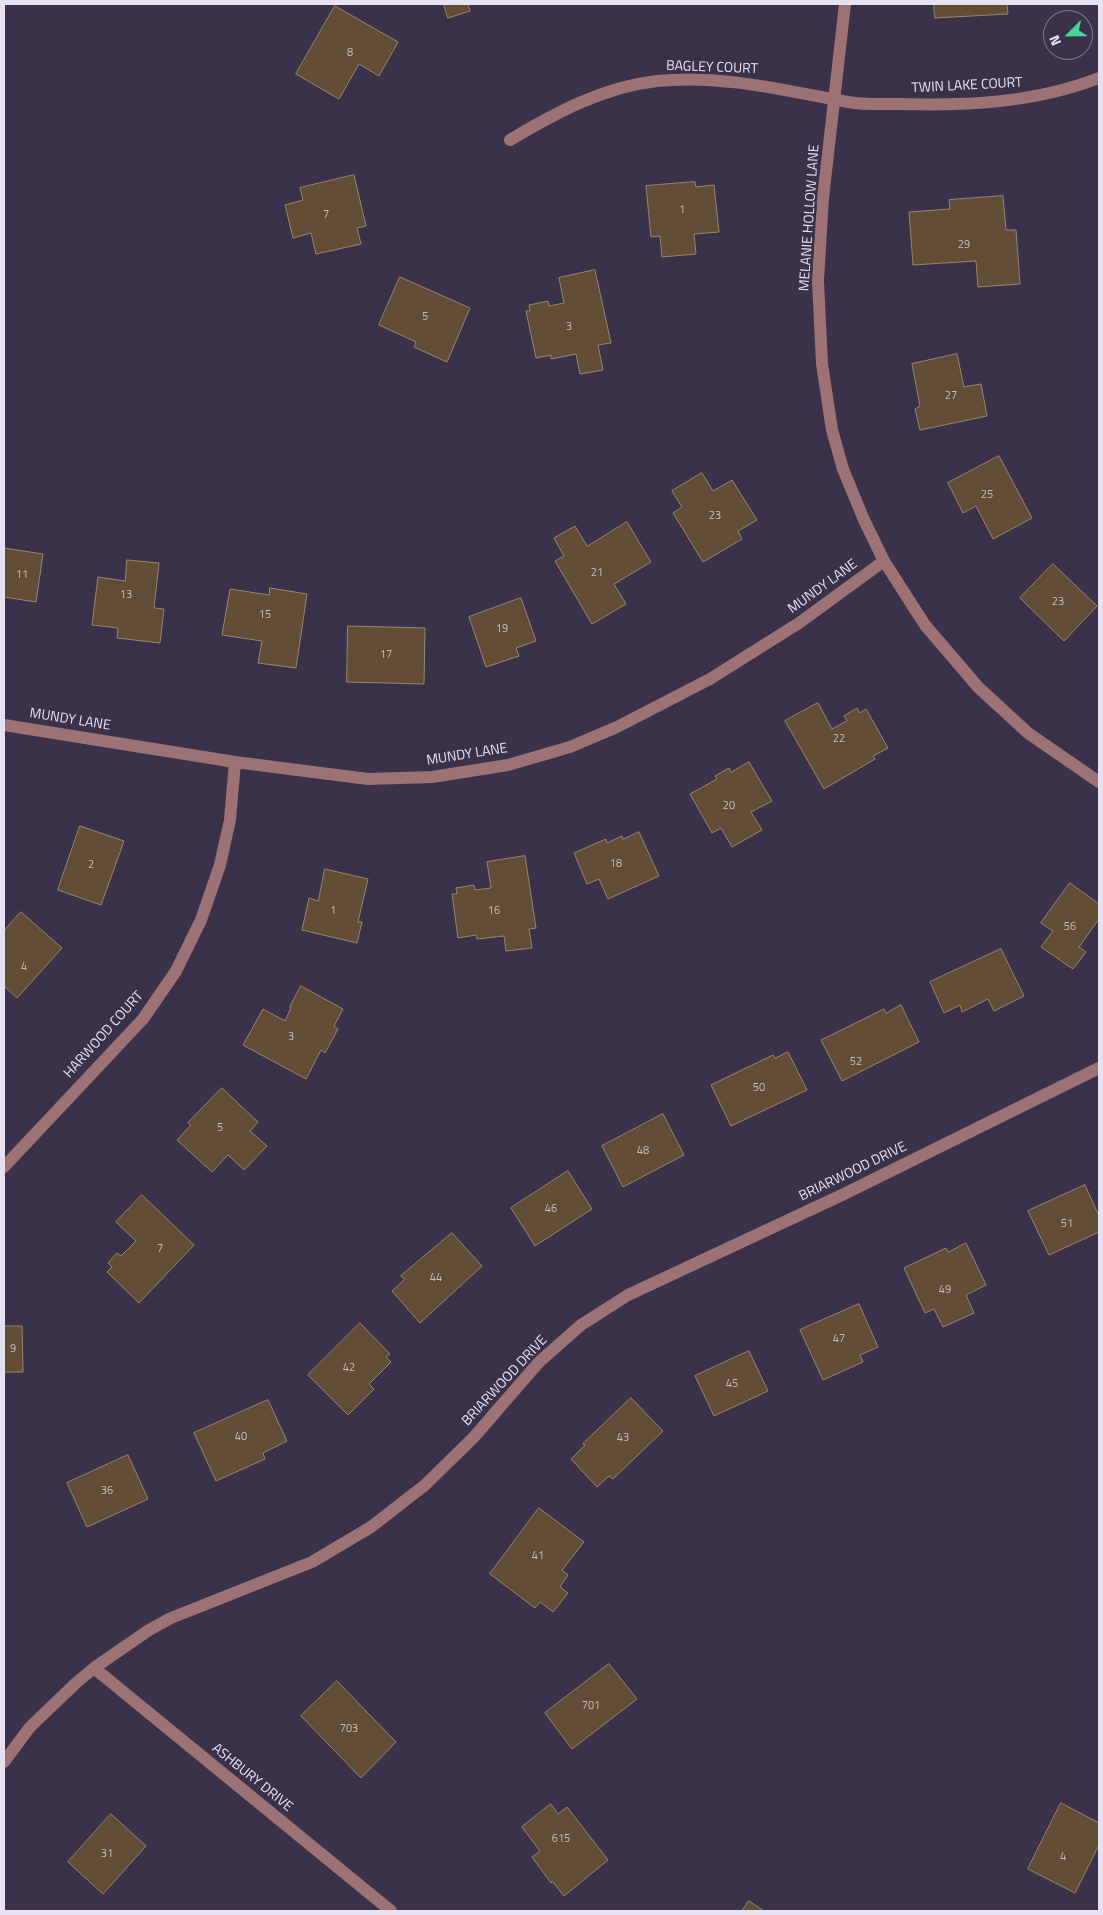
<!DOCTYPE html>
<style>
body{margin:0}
#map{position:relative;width:1103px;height:1915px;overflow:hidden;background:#3a324b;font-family:"Titillium Web",sans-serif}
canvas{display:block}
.frame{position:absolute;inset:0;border:5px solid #e7e2f2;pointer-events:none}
.north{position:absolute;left:1043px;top:10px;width:50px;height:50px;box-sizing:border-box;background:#3a324b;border:1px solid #7f788e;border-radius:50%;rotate:247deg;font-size:14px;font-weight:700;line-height:20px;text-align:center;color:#e7e2f2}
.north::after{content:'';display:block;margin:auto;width:18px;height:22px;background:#49d49d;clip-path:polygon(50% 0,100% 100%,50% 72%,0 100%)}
</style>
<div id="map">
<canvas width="1103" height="1915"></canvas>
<div class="frame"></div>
<div class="north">N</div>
</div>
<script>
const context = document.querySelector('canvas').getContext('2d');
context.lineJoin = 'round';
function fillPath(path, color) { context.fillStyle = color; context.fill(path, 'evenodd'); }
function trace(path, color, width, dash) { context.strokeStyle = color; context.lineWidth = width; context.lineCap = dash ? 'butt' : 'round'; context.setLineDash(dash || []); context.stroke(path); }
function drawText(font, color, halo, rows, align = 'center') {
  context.font = font + ' "Titillium Web",sans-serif'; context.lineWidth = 5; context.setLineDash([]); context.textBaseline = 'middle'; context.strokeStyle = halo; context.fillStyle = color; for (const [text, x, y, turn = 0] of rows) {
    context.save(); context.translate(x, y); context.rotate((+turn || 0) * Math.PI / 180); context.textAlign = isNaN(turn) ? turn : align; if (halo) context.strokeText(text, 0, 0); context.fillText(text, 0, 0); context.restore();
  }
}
const building = new Path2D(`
 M444,4H468L470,11L448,18Z
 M934,4H1007L1008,14L935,18Z
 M335,6L398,42L379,76L359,64L339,99L296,74Z
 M354,175L366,226L357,228L361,244L316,254L311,233L293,238L285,205L303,200L300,188Z
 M695,182L696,187L714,185L719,232L694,234L696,254L662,257L660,236L651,237L646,186Z
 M1003,196L1006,230H1016L1020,284L978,287L976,261L913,265L909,212L950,209L949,200Z
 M595,270L611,343L598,345L603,370L580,374L576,354L551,359V355L536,358L526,311H530L529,305L548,301L549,306L564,303L559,278Z
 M400,277L470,308L447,362L414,347L416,342L379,325Z
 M957,354L964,387L981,384L987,416L920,430L915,409L920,406L912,364Z
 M999,456L1032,518L993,539L976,506L963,513L948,483Z
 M702,473L713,491L732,480L757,520L738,531L742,539L703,562L673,513L682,507L672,491Z
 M627,522L651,562L614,584L626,604L592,624L555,561L564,556L554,538L575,526L587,546Z
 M4,548L43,554L36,602L4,597Z
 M127,560L159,563L154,608L164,609L160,643L117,638L118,628L92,625L98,577L125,581Z
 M1053,564L1097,606L1064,641L1020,598Z
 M270,588L307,594L296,668L258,663L262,641L222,635L230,589L269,595Z
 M521,598L536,641L516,648L519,656L486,667L469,617Z
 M348,626L425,628L424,684L347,682Z
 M818,703L832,729L847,721L844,716L857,708L860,713L866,709L888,748L873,756L875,759L824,789L785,721Z
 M749,762L772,801L751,812L762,830L732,847L721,828L712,833L690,794L717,779L715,776L729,768L731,772Z
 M80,826L124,841L101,905L58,890Z
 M639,832L659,876L608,899L599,879L587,884L574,853L606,839L607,843L622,836L623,839Z
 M525,856L536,928L529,929L532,948L506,951L504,936L477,939L476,935L458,938L452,894H457L456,888L474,885L475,890L491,888L487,862Z
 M325,869L368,879L358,922H362L357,943L302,930L309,898L318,901Z
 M1070,883L1099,904V919L1079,947L1086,952L1073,969L1041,947L1053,931L1041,923Z
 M21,912L62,948L17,998L4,986V931Z
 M1001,949L1024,996L994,1011L988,999L962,1012L960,1005L944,1013L930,982Z
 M301,986L343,1009L334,1026L338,1029L325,1053L321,1050L306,1079L243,1045L263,1009L285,1021L291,1008L290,1007Z
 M901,1005L919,1042L842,1081L821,1040L884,1009L886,1013Z
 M788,1052L807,1090L731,1126L711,1085L773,1055L775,1058Z
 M222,1088L258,1122L250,1131L267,1146L244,1170L228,1155L212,1172L177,1140L191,1125L188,1123Z
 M663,1114L684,1155L623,1187L602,1146Z
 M568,1171L592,1209L535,1246L511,1208Z
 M1085,1185L1099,1216V1232L1049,1255L1028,1211Z
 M142,1195L194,1245L139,1303L107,1272L112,1267L108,1263L117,1253L121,1256L136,1241L116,1222Z
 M452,1233L482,1266L420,1323L392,1291L405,1279L401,1276Z
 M966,1243L986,1285L966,1295L974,1313L943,1327L934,1309L925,1313L904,1268L946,1248L948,1252Z
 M859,1304L878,1347L860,1355L863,1362L823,1380L800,1330Z
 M360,1323L390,1354L386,1357L391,1362L369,1384L374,1389L348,1415L308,1375Z
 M4,1326H22L23,1372H4Z
 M749,1351L768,1391L714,1416L695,1376Z
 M631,1398L663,1431L613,1479L609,1476L597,1487L571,1459L585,1445L583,1444Z
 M268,1400L287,1441L263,1453L265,1459L216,1481L194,1433Z
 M128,1455L148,1499L87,1527L67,1483Z
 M539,1508L584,1542L562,1570L568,1575L560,1587L568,1593L553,1612L540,1602L535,1608L490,1574Z
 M609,1664L637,1699L572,1749L545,1713Z
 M337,1681L396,1742L361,1778L301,1716Z
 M1061,1803L1099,1823V1845L1075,1893L1028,1869Z
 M551,1804L558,1814L567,1807L608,1860L564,1896L552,1881L551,1883L532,1857L540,1851L522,1827Z
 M111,1814L146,1846L103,1894L68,1862Z
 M749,1901L764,1911H742Z`);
fillPath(building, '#614d36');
trace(building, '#9a846c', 1);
trace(new Path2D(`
 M845,4L823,198L818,281L822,364L832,430L843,469L864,520L884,561L925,625L978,687L1028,733L1099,782
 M510,140C555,113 603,87 657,81C721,74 786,91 848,102C864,105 882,104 898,104C967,106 1034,103 1099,78
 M4,725L235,762L368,779L432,777L508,765L570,747L617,727L710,679L799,623L884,561
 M4,1167L143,1019L176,971L201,920L220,865L230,820L235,762
 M94,1668L391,1911
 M4,1762L30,1727L76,1683L94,1668L149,1630L171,1618L312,1562L371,1527L425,1485L474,1437L539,1362L581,1325L628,1295L842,1195L1099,1068`), '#9c7275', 12);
drawText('11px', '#c6bdc3', null, [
 ["8",350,53],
 ["1",682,210],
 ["7",326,215],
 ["29",964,245],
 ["5",425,317],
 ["3",569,327],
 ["27",951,396],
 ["25",987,495],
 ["23",715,516],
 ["21",597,573],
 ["11",22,575],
 ["13",126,595],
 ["23",1058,602],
 ["15",265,615],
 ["19",502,629],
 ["17",386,655],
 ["22",839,739],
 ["20",729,806],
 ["18",616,864],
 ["2",91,865],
 ["1",333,911],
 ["16",494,911],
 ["56",1070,927],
 ["4",24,967],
 ["3",291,1037],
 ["52",856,1062],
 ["50",759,1088],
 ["5",220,1128],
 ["48",643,1151],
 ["46",551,1209],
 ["51",1067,1224],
 ["7",160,1249],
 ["44",436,1278],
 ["49",945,1290],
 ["47",839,1339],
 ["9",13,1349],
 ["42",349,1368],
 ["45",732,1384],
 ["40",241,1437],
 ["43",623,1438],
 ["36",107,1491],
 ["41",538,1556],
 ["701",591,1706],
 ["703",349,1729],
 ["615",561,1839],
 ["31",107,1854],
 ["4",1063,1857]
]);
drawText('14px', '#e7e2f2', '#3a324b', [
 ["BAGLEY COURT",712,68,2],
 ["TWIN LAKE COURT",967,86,-3],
 ["MELANIE HOLLOW LANE",810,218,-86],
 ["MUNDY LANE",823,587,-36],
 ["MUNDY LANE",70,720,9],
 ["MUNDY LANE",467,755,-9],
 ["HARWOOD COURT",104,1035,-48],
 ["BRIARWOOD DRIVE",853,1172,-26],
 ["BRIARWOOD DRIVE",505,1381,-47],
 ["ASHBURY DRIVE",252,1778,39]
]);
</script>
